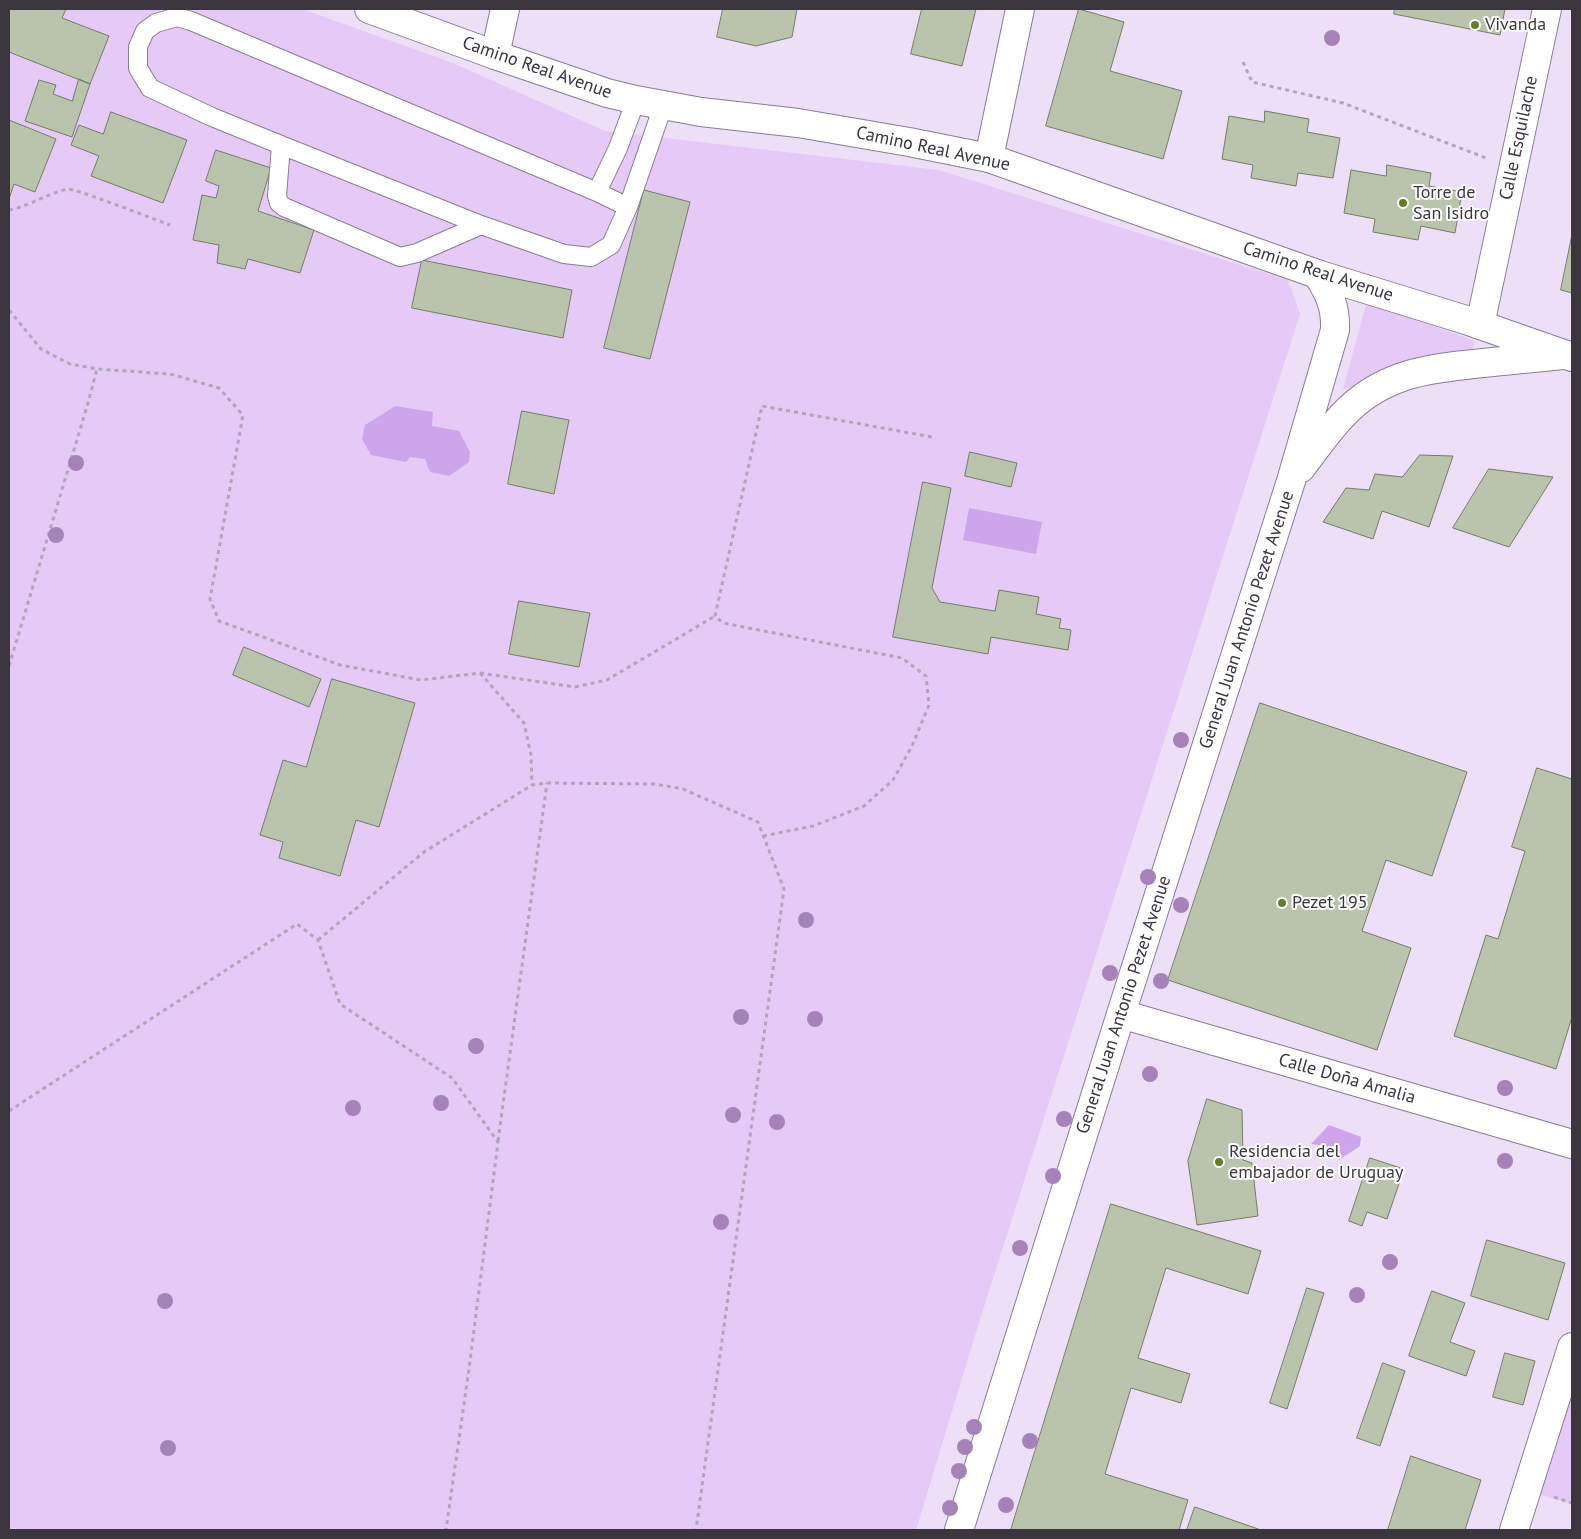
<!DOCTYPE html>
<meta charset="utf-8">
<style>
body{margin:0}
#map{position:relative;width:1581px;height:1539px;overflow:hidden;background:#eddff7;font-family:"PT Sans",sans-serif}
canvas{display:block}
.frame{position:absolute;inset:0;border:10px solid #3b353e;pointer-events:none}
</style>
<div id="map">
<canvas width="1581" height="1539"></canvas>
<div class="frame"></div>
</div>
<script>
const context = document.querySelector('canvas').getContext('2d');
context.lineJoin = 'round';
function fillPath(path, color) { context.fillStyle = color; context.fill(path, 'evenodd'); }
function trace(path, color, width, dash) { context.strokeStyle = color; context.lineWidth = width; context.lineCap = dash ? 'butt' : 'round'; context.setLineDash(dash || []); context.stroke(path); }
function drawText(font, color, halo, rows, align = 'center') {
  context.font = font + ' "PT Sans",sans-serif'; context.lineWidth = 4; context.setLineDash([]); context.textBaseline = 'middle'; context.strokeStyle = halo; context.fillStyle = color; for (const [text, x, y, turn = 0] of rows) {
    context.save(); context.translate(x, y); context.rotate((+turn || 0) * Math.PI / 180); context.textAlign = isNaN(turn) ? turn : align; if (halo) context.strokeText(text, 0, 0); context.fillText(text, 0, 0); context.restore();
  }
}
fillPath(new Path2D(`
 M9,9H302L453,63L605,131L939,170L1288,280L1300,314L977,1329L916,1530H9Z
 M1367,301L1475,341L1472,350L1413,359L1359,384L1343,389Z
 M1572,1384V1504L1538,1494Z`), '#e5caf8');
fillPath(new Path2D(`
 M395,406L433,412L432,426L459,431L470,452L469,462L449,476L430,472L425,459L410,457L406,462L371,455L362,439L365,425Z
 M969,508L1042,522L1036,554L963,540Z
 M1329,1125L1361,1137L1360,1146L1339,1160L1340,1148L1311,1144Z`), '#cea5ea');
const building = new Path2D(`
 M9,9H66L62,18L109,36L90,84L9,52Z
 M723,9H797L792,37L756,46L717,37Z
 M922,9H976L962,66L911,54Z
 M1079,9L1124,22L1110,71L1182,91L1163,159L1046,126Z
 M1395,9H1505L1500,35L1394,14Z
 M79,79L90,84L72,137L25,121L39,80L56,85L53,94L72,101Z
 M1265,111L1309,119L1307,132L1340,138L1333,178L1298,173L1296,186L1251,178L1253,165L1222,159L1229,116L1264,122Z
 M111,112L187,140L163,203L91,176L99,156L71,145L79,125L103,134Z
 M9,120L56,139L35,192L14,184L9,199Z
 M216,150L271,168L258,211L314,230L300,273L248,259L245,269L217,263L219,245L193,240L202,195L216,198L219,186L206,181Z
 M1387,165L1431,173L1429,186L1462,192L1455,233L1421,226L1418,240L1373,232L1375,219L1344,213L1351,170L1386,176Z
 M644,190L690,202L650,359L604,348Z
 M1572,235V293L1561,290Z
 M422,260L572,290L563,338L412,308Z
 M522,411L569,420L554,494L508,484Z
 M970,452L1017,463L1011,487L965,476Z
 M1420,455L1453,456L1429,527L1382,511L1373,539L1323,522L1346,488L1369,490L1375,474L1402,477Z
 M1489,469L1553,477L1509,547L1453,528Z
 M923,482L951,488L932,588L940,602L995,611L999,590L1039,597L1036,614L1061,619L1059,628L1071,630L1068,650L991,637L988,654L893,637Z
 M519,601L590,613L579,667L509,654Z
 M244,647L321,679L309,707L233,675Z
 M332,679L415,703L379,827L356,820L340,876L279,858L283,842L260,835L283,760L306,767Z
 M1260,703L1467,772L1432,876L1386,860L1362,931L1411,948L1377,1050L1168,980Z
 M1537,768L1572,779V1017L1556,1069L1454,1036L1486,935L1498,939L1525,851L1512,847Z
 M1207,1099L1242,1110L1243,1160L1252,1163L1258,1216L1197,1225L1188,1161Z
 M1370,1158L1404,1169L1387,1219L1367,1212L1362,1226L1349,1221Z
 M1111,1204L1261,1251L1248,1294L1166,1268L1138,1358L1190,1374L1181,1403L1131,1388L1105,1474L1188,1500L1179,1530H1011Z
 M1487,1240L1565,1263L1548,1320L1471,1296Z
 M1307,1288L1324,1293L1287,1409L1270,1403Z
 M1432,1291L1465,1303L1450,1342L1475,1351L1466,1376L1409,1356Z
 M1505,1353L1535,1361L1523,1405L1493,1397Z
 M1383,1363L1405,1371L1380,1446L1357,1438Z
 M1411,1456L1481,1480L1465,1530H1388Z
 M1195,1507L1261,1530H1187Z`);
fillPath(building, '#bac3ab');
trace(building, '#747c66', 1);
const lane = new Path2D(`
 M281,145L277,196L279,203L284,207L400,257L417,253L481,225
 M597,192L618,148L636,100
 M628,207L597,192L191,21L177,17L156,23L145,31L138,47V68L150,88L212,117L281,145L481,225L564,254L591,257L611,245L628,207L663,106`);
const street = new Path2D(`
 M495,55L505,9
 M989,158L1020,9
 M1480,325L1547,9
 M1301,468C1316,448 1331,426 1349,409C1388,372 1433,368 1483,363C1510,360 1536,358 1563,355
 M1121,1014L1572,1144
 M959,1530L1121,1014L1291,481L1335,330C1336,307 1329,292 1317,274`);
const secondary = new Path2D(`
 M369,9L495,55L607,93L636,100L701,112L798,123L909,142L989,158L1317,274L1466,320L1572,357
 M1514,1530L1572,1347`);
trace(lane, '#897d92', 20);
trace(street, '#897d92', 30);
trace(secondary, '#897d92', 30);
trace(new Path2D(`
 M1243,62L1252,82L1343,103L1486,158
 M9,210C29,206 47,194 67,189C75,188 156,220 170,225
 M9,310L41,349L70,364L97,369L170,374L219,388L243,415L210,599L219,621L340,665L421,680L480,673L575,687L607,680L715,616
 M9,666L88,403L97,369
 M480,673L524,723L531,755L532,785
 M763,836L813,826L864,806L893,780L912,746L929,705L926,676L902,658L723,623L715,616L762,406L932,437
 M318,940L424,852L532,785L547,783L655,784L683,789L758,822L784,889L696,1530
 M9,1111L297,924L318,940L340,1004L452,1078L498,1142L469,1369L446,1530
 M498,1141L547,783
 M1554,1497L1572,1503`), '#b1a5b8', 3, [4, 4]);
trace(lane, '#fff', 18);
trace(street, '#fff', 28);
trace(secondary, '#fff', 28);
context.fillStyle = '#a583b9';
for (const [x, y] of [
 [1332,38],
 [76,463],
 [56,535],
 [1181,740],
 [1148,877],
 [1181,905],
 [806,920],
 [1110,973],
 [1161,981],
 [741,1017],
 [815,1019],
 [476,1046],
 [1150,1074],
 [1505,1088],
 [441,1103],
 [353,1108],
 [733,1115],
 [1064,1119],
 [777,1122],
 [1505,1161],
 [1053,1176],
 [721,1222],
 [1020,1248],
 [1390,1262],
 [1357,1295],
 [165,1301],
 [974,1427],
 [1030,1441],
 [965,1447],
 [168,1448],
 [959,1471],
 [1006,1505],
 [950,1508]
]) { context.beginPath(); context.arc(x, y, 8, 0, 2 * Math.PI); context.fill(); }
for (const [x, y, r, color] of [
 [1475,25,5,"#667c2d"],
 [1403,203,5,"#667c2d"],
 [1282,903,5,"#667c2d"],
 [1219,1162,5,"#667c2d"]
]) { const dot = new Path2D(); dot.arc(x, y, r, 0, 2 * Math.PI); context.fillStyle = color; context.fill(dot); trace(dot, '#fff', 2); }
drawText('18px', '#3b353e', '#fff', [
 ["Vivanda",1485,25],
 ["Torre de",1413,193],
 ["San Isidro",1413,214],
 ["Pezet 195",1292,903],
 ["Residencia del",1229,1152],
 ["embajador de Uruguay",1229,1173]
], 'left');
drawText('18px', '#3b353e', '#fff', [
 ["Camino Real Avenue",537,68,19],
 ["Calle Esquilache",1519,138,-78],
 ["Camino Real Avenue",933,149,12],
 ["Camino Real Avenue",1318,272,18],
 ["General Juan Antonio Pezet Avenue",1247,620,-72],
 ["General Juan Antonio Pezet Avenue",1124,1005,-72],
 ["Calle Doña Amalia",1347,1079,16]
]);
</script>
